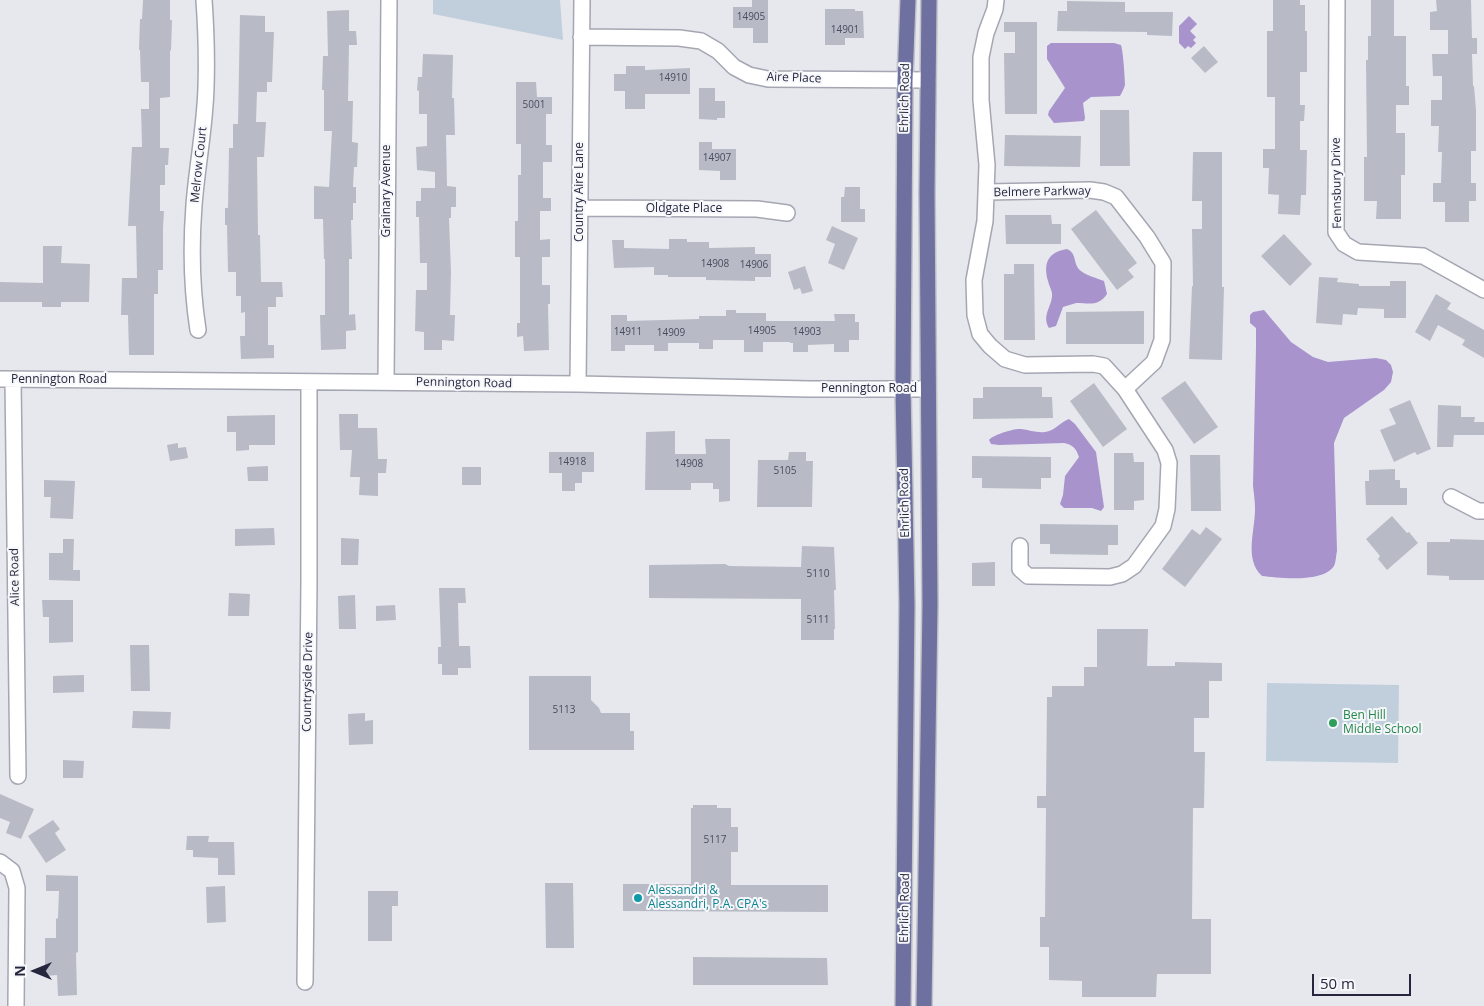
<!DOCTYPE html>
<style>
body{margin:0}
#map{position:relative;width:1484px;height:1006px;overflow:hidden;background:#e6e8ee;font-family:"Open Sans",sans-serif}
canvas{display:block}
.north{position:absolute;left:10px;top:946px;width:50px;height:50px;-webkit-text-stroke:4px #f6f7fa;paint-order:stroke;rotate:270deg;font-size:14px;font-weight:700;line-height:20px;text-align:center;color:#26273e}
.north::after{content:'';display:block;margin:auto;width:18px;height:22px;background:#26273e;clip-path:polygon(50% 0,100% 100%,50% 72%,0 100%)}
.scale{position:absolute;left:1312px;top:974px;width:99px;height:22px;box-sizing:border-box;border:2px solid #26273e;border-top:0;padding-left:6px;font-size:15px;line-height:18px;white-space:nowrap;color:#26273e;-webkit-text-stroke:4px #f6f7fa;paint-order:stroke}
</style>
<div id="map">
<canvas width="1484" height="1006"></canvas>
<div class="north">N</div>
<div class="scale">50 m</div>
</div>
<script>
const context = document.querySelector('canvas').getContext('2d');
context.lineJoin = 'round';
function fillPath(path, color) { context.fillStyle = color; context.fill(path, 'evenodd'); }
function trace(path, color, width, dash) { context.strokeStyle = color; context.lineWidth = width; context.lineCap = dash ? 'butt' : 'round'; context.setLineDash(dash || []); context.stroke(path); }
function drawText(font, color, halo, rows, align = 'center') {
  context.font = font + ' "Open Sans",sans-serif'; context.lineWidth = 4; context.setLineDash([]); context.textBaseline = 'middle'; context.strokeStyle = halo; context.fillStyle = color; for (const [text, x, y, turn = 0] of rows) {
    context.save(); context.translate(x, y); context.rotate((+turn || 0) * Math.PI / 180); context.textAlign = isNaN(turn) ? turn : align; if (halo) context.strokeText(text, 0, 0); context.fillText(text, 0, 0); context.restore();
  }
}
fillPath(new Path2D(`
 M433,0H560L563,40L433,14Z
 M1267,683L1399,685L1398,763L1266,761Z`), '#c1cfdd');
fillPath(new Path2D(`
 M1189,16L1197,24L1190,31L1196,37L1193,40L1196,43L1191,48L1188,46L1185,49L1179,43V26Z
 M1051,43H1114L1121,45C1123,50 1125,79 1125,85C1124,89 1122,92 1120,96L1091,97L1083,103L1085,118L1084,121L1054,123L1048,115L1049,111L1065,88L1047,59V46Z
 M1067,249C1078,254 1072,264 1081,271C1087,276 1097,278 1104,281L1107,294C1098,307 1089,303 1076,303C1072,304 1067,306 1063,307L1056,326L1049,328C1041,315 1053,306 1052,293C1051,289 1049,285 1048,281C1043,263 1048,252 1067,249Z
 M1264,310L1291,342L1313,357L1328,362L1376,358L1386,360L1391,365L1393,372L1391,382L1384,390L1344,418L1334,443L1337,551C1336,555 1336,562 1334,566C1323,583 1279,578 1262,576C1244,559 1255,532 1255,509C1255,502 1254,494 1253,486L1256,347V328L1250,323V315L1253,312Z
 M1069,419L1075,424L1096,452L1104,507L1101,511L1092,508H1064L1060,504L1063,495L1065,476L1079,457C1076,448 1073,445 1064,443L999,445L991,444L989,440C992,435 1015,428 1021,429C1029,430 1037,433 1045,432C1055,431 1060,422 1069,419Z`), '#a893cd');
fillPath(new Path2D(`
 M143,0H170V20H172L171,51L170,50V97L160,98V148H169L168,165H165V185H160V211H164L163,227V270H158V294H154V355H129L128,315H121L122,278H137L136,226H128L132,147H142L141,109H149V82H141L140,50H139L140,19H142Z
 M752,0H768V43H753V28H733V7H752Z
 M1273,0H1300V5H1305V31H1307V72H1300V105H1305L1304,121H1300V150H1307L1306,195H1301L1300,215L1278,214L1279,195L1268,194L1269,168H1263V149H1275V97H1267V31H1273Z
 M1371,0H1394V36H1406V86H1409V105H1396V133H1405V175H1401V219H1376L1377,201H1364V157H1367L1366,60H1368V36H1371Z
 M1436,0H1471L1472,38H1477V54H1472L1473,86H1474L1476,110V151H1471V183H1476V201H1469V222H1445V202H1433V183H1441L1442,152H1438L1439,126H1431V100H1442V76H1433L1432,54H1448V30H1430V12L1437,11Z
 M1067,1L1125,2V12H1173L1172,36L1147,35V32L1057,31L1058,11H1067Z
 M825,9H855V11H863L864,38H845V45H825Z
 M349,10V31H356L357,45H349L348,101H353L352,142L358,143L357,167H354L353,187H356V203H353V220H351L352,259H349V315L355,314L356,330L346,331V349L321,350L320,315H325V259H324L323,219H314V186L329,187L332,131H324V90H322L323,56H328L327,11Z
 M240,15L265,16V32H274L272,82H267V92H257L256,122H266L264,157H257L258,235H260L261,282H282L283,297H276V307H268V345H274V358L241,359L240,336H245V312L241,313V296H236V272H228L227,225H225V208H228L229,148H233V124H238Z
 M1004,22H1037V114H1005L1004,53H1015V32H1004Z
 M1204,46L1218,62L1205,73L1191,58Z
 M423,54L453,55L452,98H454L455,135H446L447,186L456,187V207H451V218H449L451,272L450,315H455L454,341L442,340V350H424V332L415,331L416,290H427V263H420L419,217H416V201H421V188H435V172L417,170L416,147L427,146V114H419V91L417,90L418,77H422Z
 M626,66H645V70L690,68V94H645V109H625V91H614V74H626Z
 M516,82H536L537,97H552V114H546V145H552V162H543V198H551V211H540V240L550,239V257H542V285H550V304H548L549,350L524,351L523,336L517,337V323H520V257H515V221H518V175H521V144H516Z
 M699,88H715V101H725V118H717V120L699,119Z
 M1100,110H1129L1130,166H1100Z
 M1005,135L1081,136L1080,167L1004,166Z
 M699,142H712V149H736V180H720V171L699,170Z
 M1193,152H1222V287H1224L1222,360L1189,359L1192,286H1193L1192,229H1202V201H1192Z
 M845,187H860V209H865V222H841V197H844Z
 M1096,210L1137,263L1128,270L1134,277L1117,290L1071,229Z
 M1005,215H1051L1052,224H1061V244H1006Z
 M832,226L858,238L844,270L828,263L835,244L826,240Z
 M1284,234L1312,264L1290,286L1261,256Z
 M669,239H687V242H709V248L755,247V254H771V277H755V281L706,280V277H668V275H654V267L614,268L612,240H624V248L669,249Z
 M43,246H62L61,263L90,264L89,302H61V307H42V302H0V282L43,283Z
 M1014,264H1034L1035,340H1004V274H1014Z
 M805,266L813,291L802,294L800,288L794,290L788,272Z
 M1319,277L1338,278L1337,282L1359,284V286H1390V281H1406V318H1384V309L1358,308L1357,315L1343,314L1342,325L1316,323Z
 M1436,294L1451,303L1447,309L1484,330V358L1462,345L1465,340L1438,325L1430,341L1415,332Z
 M726,310H736V313H766V321H835L834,314H855V322H859V340H849V352H834V344L808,345V352H793V343H790V342H763V352H744V340H713V349H699V343H668V351H654V345H625V351H611V315H627V321L699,319V316H726Z
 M1144,311V344H1066V312Z
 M1185,381L1218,427L1194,444L1161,398Z
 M1094,383L1127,429L1103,447L1070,401Z
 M983,387H1042V397H1052L1053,418L973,419V398H983Z
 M1410,400L1431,449L1417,455L1415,452L1394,462L1380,430L1396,424L1389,409Z
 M1438,405L1461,406V417H1475L1474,422H1484V435H1454L1453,447H1437Z
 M339,414H358V428H377L378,459H387L386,473H378V496L359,495L360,477H350L352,450H340Z
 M275,415V445H249V450L236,451V432H227V416Z
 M675,431V454H706L705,439H730V501L719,502V489H713V483H691V490H645L646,432Z
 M178,443V448L186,447L188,458L170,461L167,445Z
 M549,452H594V472H582V483H575V491H562V473H549Z
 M789,452H806V461H813L812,507H757L758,460H788Z
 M1114,453H1133L1134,462H1144V500L1134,501V510H1114Z
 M1190,455H1220L1221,511H1191Z
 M972,456L1051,457V478H1041V489L982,488V478H972Z
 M268,466V481H248L247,467Z
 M462,467H481V485H462Z
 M1395,469V480H1400V488H1407V505H1366L1365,481H1369V470Z
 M44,480L75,481L73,519L50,518L51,497H44Z
 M1392,516L1407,533L1409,532L1418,543L1387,570L1378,559L1380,556L1366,539Z
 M1040,524L1118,525V545H1108V555L1050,554V544H1040Z
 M1206,527L1222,539L1185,587L1162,569L1192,529L1200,535Z
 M274,528L275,545L235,546V529Z
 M341,538L359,539L358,565H341Z
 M63,539H74L73,570H80V581L49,580V553H63Z
 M1450,539L1484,540V580H1449V576L1427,575V542H1450Z
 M802,546L834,547L836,590H834L835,629H834V640H801V599L649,598V565L725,564L729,566L801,567Z
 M995,562V586H972V563Z
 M439,588H465L466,603H458L459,646H470L471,668H458V675H442V664H438V647H441Z
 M229,593L250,594L249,616H228Z
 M355,595L356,629H339L338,596Z
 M42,600H73V642L49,643V617H43Z
 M395,605L396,620L376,621V606Z
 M1097,629H1148L1147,666H1175V662L1222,663V681H1209V718H1194V752H1205L1204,808H1193L1192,919H1211V974H1157L1156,997H1082V981L1049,980V947H1040V917H1045L1046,808H1037V796H1046L1047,697H1052V686H1084V667H1097Z
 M130,645H149L150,691H131Z
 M84,675V692L53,693V676Z
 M529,676H591V700L599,708L601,713H630V731H634V750H529Z
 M133,711L171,712L170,729L132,728Z
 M365,713V721L373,720V744L349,745L348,714Z
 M63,760L84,761L83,778H63Z
 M0,794L34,809L21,839L6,833L10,822L0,818Z
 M693,805H717V808H731V827H738V852H731V885H828V912L623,911V884H691V808H693Z
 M53,820L60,829L55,833L66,850L46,863L28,836Z
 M187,836H209L208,842H234L235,875H218V858L193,857V850H186Z
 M46,875L78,876V952L76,953L77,995L58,996L57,975L45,976V938H56V919L58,918L59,891H46Z
 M545,883H573L574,948H546Z
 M225,886L226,922L207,923L206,887Z
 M368,891H398V906H392V941H368Z
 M693,957L827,958L828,985H693Z`), '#b8bbc5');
const minor = new Path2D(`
 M996,0L995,9L986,33L981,57V100L987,165L985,221L974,280L975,315L980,334L990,346L1005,359L1025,365L1093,364L1104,366L1125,389L1165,450L1169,463L1167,509L1163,526L1134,566L1122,574L1110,577L1028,576L1020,569V546
 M1337,0L1336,232L1344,244L1358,252L1423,256L1484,290
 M581,37L679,38L701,41L718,51L734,67L749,75L768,79L928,80
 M987,192L1090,190L1104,192L1116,197L1147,237L1163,263L1162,340L1154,362L1125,389
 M581,208L757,209L787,213
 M198,330C192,291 191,244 194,205C197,166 205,127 206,87C207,58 206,29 204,0
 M0,379L578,384L809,389H928
 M13,379L18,776
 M386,382L389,0
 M578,384L582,0
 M1451,497L1478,511H1484
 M0,862L12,871L17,888L16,1006
 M305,982L309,581V382`);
const major = new Path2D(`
 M903,1006L907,605L903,389L905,81L908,0
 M924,1006L930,605L927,192L929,0`);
trace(minor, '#a5a6b2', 18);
trace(major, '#c2c3c9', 18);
trace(minor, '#fff', 15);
trace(major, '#6e709f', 15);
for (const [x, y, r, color] of [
 [1333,723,5,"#2e9e5b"],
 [638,898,5,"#0f9aa8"]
]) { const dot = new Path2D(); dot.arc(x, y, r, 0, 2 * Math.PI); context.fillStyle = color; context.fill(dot); trace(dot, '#f6f7fa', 2); }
drawText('10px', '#4a4c60', null, [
 ["14905",751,17],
 ["14901",845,30],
 ["14910",673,78],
 ["5001",534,105],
 ["14907",717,158],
 ["14908",715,264],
 ["14906",754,265],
 ["14905",762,331],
 ["14911",628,332],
 ["14903",807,332],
 ["14909",671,333],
 ["14918",572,462],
 ["14908",689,464],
 ["5105",785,471],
 ["5110",818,574],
 ["5111",818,620],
 ["5113",564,710],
 ["5117",715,840]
]);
drawText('12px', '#26273e', '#f6f7fa', [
 ["Aire Place",794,78,2],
 ["Ehrlich Road",905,98,-89],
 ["Melrow Court",199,165,-84],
 ["Fennsbury Drive",1337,183,-91],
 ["Grainary Avenue",387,191,-90],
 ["Country Aire Lane",580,192,-90],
 ["Belmere Parkway",1042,192,-1],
 ["Oldgate Place",684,209],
 ["Pennington Road",59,380],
 ["Pennington Road",464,383,1],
 ["Pennington Road",869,389],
 ["Ehrlich Road",905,503,-91],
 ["Alice Road",15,577,-91],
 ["Countryside Drive",308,682,-89],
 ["Ehrlich Road",905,908,-89]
]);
drawText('12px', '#27864d', '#f6f7fa', [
 ["Ben Hill",1343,716],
 ["Middle School",1343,730]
], 'left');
drawText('12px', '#0d838f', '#f6f7fa', [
 ["Alessandri &",648,891],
 ["Alessandri, P.A. CPA's",648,905]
], 'left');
</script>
